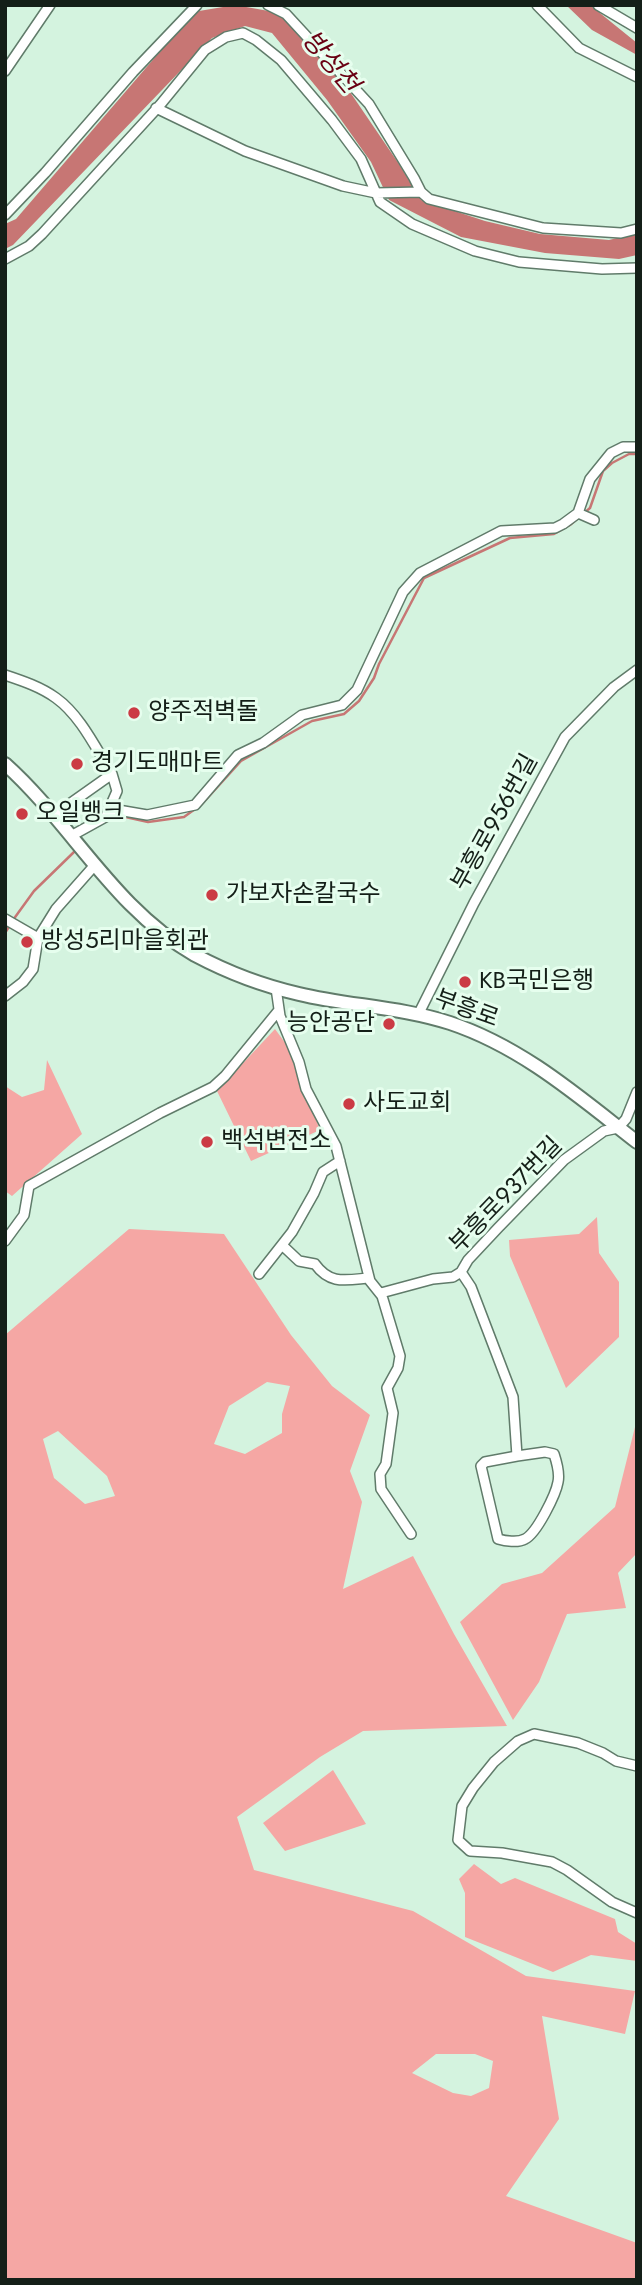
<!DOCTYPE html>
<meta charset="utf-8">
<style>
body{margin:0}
#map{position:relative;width:642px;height:2285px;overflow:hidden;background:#d4f3df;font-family:Jost,sans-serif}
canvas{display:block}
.frame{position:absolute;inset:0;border:7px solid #141f18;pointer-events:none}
</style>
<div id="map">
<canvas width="642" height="2285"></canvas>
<div class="frame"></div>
</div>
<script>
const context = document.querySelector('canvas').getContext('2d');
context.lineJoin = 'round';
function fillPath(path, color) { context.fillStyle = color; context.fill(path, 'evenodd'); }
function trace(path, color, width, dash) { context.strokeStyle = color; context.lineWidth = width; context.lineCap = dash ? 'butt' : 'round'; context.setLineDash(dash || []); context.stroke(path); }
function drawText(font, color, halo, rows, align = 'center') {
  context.font = font + ' Jost,"Noto Sans KR",sans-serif'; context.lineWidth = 6; context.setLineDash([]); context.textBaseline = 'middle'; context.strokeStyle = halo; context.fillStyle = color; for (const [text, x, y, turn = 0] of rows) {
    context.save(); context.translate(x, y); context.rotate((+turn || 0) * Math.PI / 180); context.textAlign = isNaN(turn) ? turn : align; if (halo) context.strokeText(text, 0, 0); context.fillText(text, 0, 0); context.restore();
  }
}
fillPath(new Path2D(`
 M275,1029L286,1044L320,1130L251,1161L217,1091Z
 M47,1060L82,1134L12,1196L5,1191V1086L22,1097L44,1090Z
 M597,1217L599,1253L619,1282V1337L566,1388L510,1256L509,1240L579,1234Z
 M129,1229L224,1234L291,1335L332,1386L370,1415L350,1471L362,1502L343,1589L413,1556L454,1634L507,1726L363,1731L320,1757L237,1817L254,1870L413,1911L526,1976L635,1991L625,2034L542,2016L559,2119L506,2196L637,2243V2280H5V1335ZM267,1382L290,1386L282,1414V1433L245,1454L214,1444L229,1406ZM58,1431L107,1476L115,1496L85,1504L54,1478L43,1439ZM436,2054H475L493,2061L489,2088L471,2096L453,2093L412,2073Z
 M637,1419V1553L618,1573L626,1608L567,1614L539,1682L513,1720L460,1622L502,1584L542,1573L615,1507Z
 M333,1770L366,1824L285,1851L263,1823Z
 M474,1864L501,1884L515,1878L615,1919L618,1932L637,1944V1961L591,1955L553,1972L465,1937V1893L459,1879Z`), '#f5a7a4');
fillPath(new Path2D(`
 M235,5L280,13L350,92L399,164L421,200L485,221L540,234L609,240L637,233V255L619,259L545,253L461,237L389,200L371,162L327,100L272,33L245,26L212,38L13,245L5,249V224L16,219L163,48L199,11Z
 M566,5H590L637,43V55L592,30Z`), '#c77674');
trace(new Path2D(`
 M121,816L148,822L184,817L202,804L241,761L312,721L344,714L359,701L374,678L379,664L424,578L510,538L554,534L570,525L590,508L603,471L612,463L629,454H637
 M13,920L34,891L74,852
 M5,933L10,925`), '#c77674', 2.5);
const minor = new Path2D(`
 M268,5L286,14L369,104L414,178L421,192
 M537,5L579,48L637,77
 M598,5L637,28
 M5,71L50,5
 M156,108L245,151L343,186L376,193L421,192L429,199L543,228L621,233L637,229
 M5,215L45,173L133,72L197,5
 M5,259L29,246L42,234L160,105L205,50L226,37L243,33L256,40L281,60L332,120L361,159L380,202L412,224L475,251L519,262L602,269L637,268
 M578,513L594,520
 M5,675C23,681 41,687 56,698C81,716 96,749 112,774L54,815
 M107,814L117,791L112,774
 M71,836L118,810L147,815L195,805L238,755L263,743L302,715L342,705L357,690L403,592L420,573L501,531L555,528L563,524L578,513L590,479L611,453L623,447H637
 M5,919L38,938
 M276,988L280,1016L299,1062L306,1089L336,1146L370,1281L382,1296L400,1356L398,1368L387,1388L393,1413L386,1464L380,1474L381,1489L411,1534
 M5,996L23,982L33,969L38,938L56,909L94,866
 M418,1015L474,903L565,737L614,687L637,670
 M5,1241L24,1215L29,1186L160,1113L213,1087L225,1076L279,1010
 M282,1245L299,1261L315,1264C330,1285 346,1280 369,1278
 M461,1272L471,1287L513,1397L517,1456L485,1462L481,1466L498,1539C505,1541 518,1543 525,1539C537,1533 556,1494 558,1482C560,1473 557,1463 554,1454L545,1452L517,1456
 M259,1274L292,1232L314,1193L323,1172L340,1161
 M381,1293L433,1279L453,1277L461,1272L468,1260L498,1228L564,1160L604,1131L618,1128L626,1119L637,1092
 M637,1766L616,1761L603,1753L578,1743L534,1734L518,1741L494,1762L473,1788L462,1806L458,1840L470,1851L502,1853L552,1862L567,1870L612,1902L637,1913`);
const secondary = new Path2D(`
 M5,764C72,824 114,909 195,955C227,972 264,986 299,994C349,1006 401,1007 450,1023C522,1047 578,1096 637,1142`);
trace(minor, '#607b6a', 12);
trace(secondary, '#607b6a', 16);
trace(minor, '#fff', 9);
trace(secondary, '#fff', 12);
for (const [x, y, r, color] of [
 [134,713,7,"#cb3b44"],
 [77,764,7,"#cb3b44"],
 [22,814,7,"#cb3b44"],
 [212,895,7,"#cb3b44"],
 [27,942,7,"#cb3b44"],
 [465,982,7,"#cb3b44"],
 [389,1024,7,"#cb3b44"],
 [349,1104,7,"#cb3b44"],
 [207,1142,7,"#cb3b44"]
]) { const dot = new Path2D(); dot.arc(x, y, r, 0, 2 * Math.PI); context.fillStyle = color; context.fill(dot); trace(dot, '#e6feee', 2.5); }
drawText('24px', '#141f18', '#e6feee', [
 ["양주적벽돌",148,713],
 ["경기도매마트",91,764],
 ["오일뱅크",36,814],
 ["가보자손칼국수",226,895],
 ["방성5리마을회관",41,942],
 ["KB국민은행",479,982],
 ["능안공단",375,1024,"right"],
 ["사도교회",363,1104],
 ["백석변전소",221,1142]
], 'left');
drawText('24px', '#141f18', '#e6feee', [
 ["부흥로956번길",496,823,-61],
 ["부흥로",466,1010,20],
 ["부흥로937번길",507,1196,-46]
]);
drawText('italic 26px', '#690013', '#e6feee', [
 ["방성천",329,63,50]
]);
</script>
